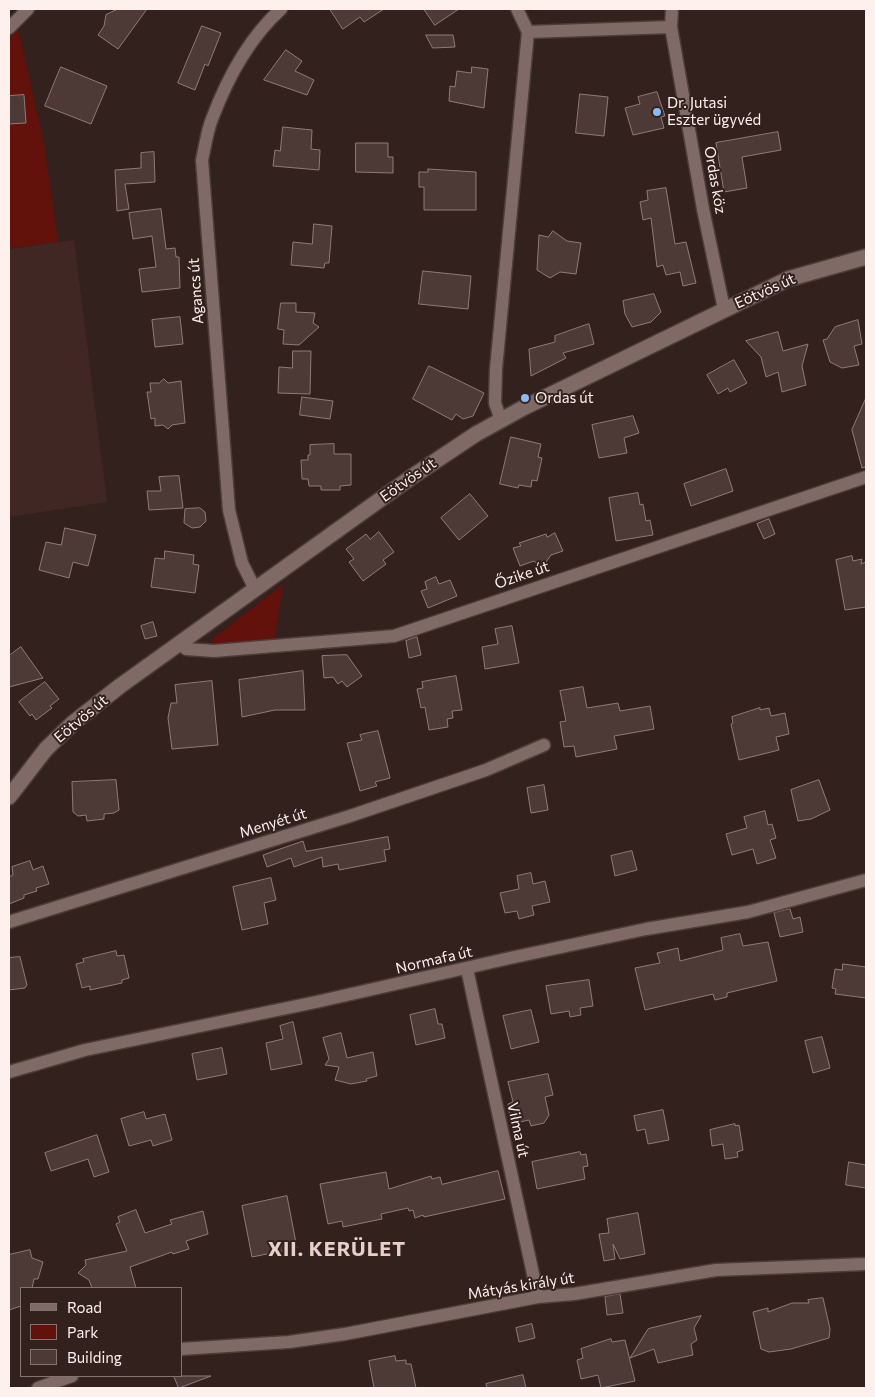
<!DOCTYPE html>
<meta charset="utf-8">
<style>
body{margin:0}
#map{position:relative;width:875px;height:1397px;overflow:hidden;background:#33211e;font-family:Commissioner,sans-serif}
canvas{display:block}
.frame{position:absolute;inset:0;border:10px solid #fdf0ed;pointer-events:none}
.legend{position:absolute;left:20px;top:1287px;width:162px;height:90px;box-sizing:border-box;background:#33211e;border:1px solid #847471;margin:0;padding:6px 9px;list-style:none;font-size:15px;color:#fdf0ed}
.legend li{display:flex;align-items:center;gap:10px;height:25px}
.legend b{width:25px;border:1px solid #847471}
</style>
<div id="map">
<canvas width="875" height="1397"></canvas>
<div class="frame"></div>
<ul class="legend">
<li><b style="height:6px;background:#806a66"></b>Road</li>
<li><b style="height:14px;background:#62120b"></b>Park</li>
<li><b style="height:14px;background:#4d3a36"></b>Building</li>
</ul>
</div>
<script>
const context = document.querySelector('canvas').getContext('2d');
context.lineJoin = 'round';
function fillPath(path, color) { context.fillStyle = color; context.fill(path, 'evenodd'); }
function trace(path, color, width, dash) { context.strokeStyle = color; context.lineWidth = width; context.lineCap = dash ? 'butt' : 'round'; context.setLineDash(dash || []); context.stroke(path); }
function drawText(font, color, halo, rows, align = 'center') {
  context.font = font + ' Commissioner,sans-serif'; context.lineWidth = 4; context.setLineDash([]); context.textBaseline = 'middle'; context.strokeStyle = halo; context.fillStyle = color; for (const [text, x, y, turn = 0] of rows) {
    context.save(); context.translate(x, y); context.rotate((+turn || 0) * Math.PI / 180); context.textAlign = isNaN(turn) ? turn : align; if (halo) context.strokeText(text, 0, 0); context.fillText(text, 0, 0); context.restore();
  }
}
fillPath(new Path2D(`
 M74,240L107,502L9,517V249Z`), '#402723');
fillPath(new Path2D(`
 M18,29L44,144L58,242L9,248V39Z
 M283,584L274,642L212,645L211,640Z`), '#62120b');
const building = new Path2D(`
 M118,9H147L118,49L98,35L104,26L106,15Z
 M330,9H384L364,22L360,17L343,29Z
 M424,9H459L435,25Z
 M202,26L221,33L208,66L205,64L195,90L178,83Z
 M426,35H453L455,47L433,48Z
 M286,50L302,61L295,71L314,80L307,95L264,80Z
 M61,67L107,86L91,124L45,106Z
 M472,67L488,69L484,108L449,101L450,86L455,87L457,71L471,73Z
 M657,92L665,116L661,117L664,128L633,135L625,108L640,104L638,97Z
 M580,94L608,97L604,136L576,133Z
 M24,95L26,123L9,124V96Z
 M283,127L312,130L311,149L320,150L319,170L273,166L275,150L280,151Z
 M778,132L781,150L742,157L747,188L724,192L716,143Z
 M356,143H388V157H393V173L356,172Z
 M154,152L155,182L125,184L129,209L117,211L115,170L141,168V153Z
 M428,169L476,172V210H424V187H419V172H428Z
 M666,188L675,244L686,242L696,283L683,286L680,272L666,275L663,265L657,267L651,218L643,220L640,202L648,200L647,191Z
 M161,209L166,249L175,248L176,257H179L180,288L142,292L139,269L156,267L152,236L133,239L129,213Z
 M314,224L332,226L329,263H325L324,268L291,265L293,242L312,244Z
 M553,231L567,241L581,243L576,274L560,272L550,278L537,270L539,235L548,237Z
 M423,271L471,276L468,309L419,304Z
 M654,294L661,312L651,322L632,327L625,314L623,301Z
 M281,303H296V312L315,313L313,323L319,327L299,345L283,344L284,330L278,329Z
 M180,317L183,344L155,347L152,320Z
 M858,320L862,344L854,346L859,365L842,368L830,362L823,340L827,339L835,327Z
 M589,324L594,344L563,353L566,358L531,376L529,349L555,342V336Z
 M778,332L783,351L808,344L802,366L806,385L782,392L778,372L766,377L761,357L746,341Z
 M293,351H311L310,394L278,393L279,367L292,368Z
 M734,360L747,383L730,392L728,388L718,394L707,375Z
 M429,366L484,393L473,416L463,419L456,414L452,420L413,399Z
 M164,379L168,383L181,381L185,423L172,425L168,429L163,425L155,426V418L151,419L147,392H151L150,383H159Z
 M302,397L333,401L330,419L300,415Z
 M866,398V467L862,468L852,430Z
 M633,416L639,433L624,438L627,453L599,458L592,425Z
 M511,437L541,444L538,457L542,458L537,481L532,480L531,487L519,485L518,488L500,484Z
 M334,444V454H351V485L340,486V490H321V486H309L308,479H302L301,460H308V455H310V445Z
 M726,469L733,491L691,506L684,484Z
 M179,476L183,508L149,510L147,491H161L159,477Z
 M638,493L640,505L643,504L646,521L650,520L653,535L616,541L609,498Z
 M470,494L488,516L459,540L441,518Z
 M200,508L205,512L206,521L200,527L192,528L184,523L185,509Z
 M769,519L775,534L764,539L757,524Z
 M65,528L96,535L88,566L73,562L69,578L39,570L46,542L61,545Z
 M379,532L394,552L383,560L386,564L363,581L349,562L354,559L346,549L366,534L370,539Z
 M555,533L563,551L551,555L542,568L534,561L520,566L513,548L521,546L519,543L546,534L547,537Z
 M165,551L194,555L193,564L199,565L195,593L151,587L155,558L164,559Z
 M852,556L853,561L862,559L861,564L866,562V607L845,610L836,560Z
 M436,577L439,584L450,580L457,596L428,608L421,591L427,589L425,582Z
 M153,622L157,636L145,639L141,626Z
 M512,626L519,663L485,669L482,647L498,644L495,629Z
 M417,637L421,655L409,658L406,641Z
 M21,647L43,678L9,687V656Z
 M347,655L362,676L347,687L342,681L338,684L333,677L324,678L322,656Z
 M303,671L305,710H275L242,717L239,680Z
 M456,676L462,710L452,711L453,718L447,719L448,727L429,730L425,707L421,708L417,689L423,688L422,682Z
 M212,681L218,745L172,749L168,718L171,703H177L175,685Z
 M45,682L59,699L50,706L52,708L36,720L32,714L30,716L19,702Z
 M583,687L587,708L618,703L620,711L650,706L654,729L614,736L617,749L576,757L574,746L564,747L560,722L566,721L560,691Z
 M760,708V710L769,708L771,716L785,713L789,734L776,737L779,750L739,760L731,724L733,723L732,717Z
 M378,731L390,778L375,782L377,786L360,791L347,743L362,740L360,735Z
 M116,780L119,810L114,813L104,814V819L87,821L86,815L78,816L73,812L72,782Z
 M819,780L830,810L811,819L798,821L791,790Z
 M544,785L548,810L531,813L527,788Z
 M765,811L768,825L772,824L776,838L770,840L776,858L757,864L753,849L732,855L726,834L747,828L744,817Z
 M388,837L390,849L384,850L386,861L339,870L338,864L323,867L322,857L294,867L291,858L267,867L263,855L303,841L306,851Z
 M632,851L637,870L615,876L611,856Z
 M30,861L33,870L43,866L49,884L36,888L37,891L24,895V898L9,904V877L13,875L12,867Z
 M531,873L533,884L545,881L550,902L532,906L534,915L519,919L517,911L505,913L500,893L519,889L517,876Z
 M271,878L276,900L264,903L268,924L242,930L233,887Z
 M790,909L793,919L800,917L803,932L780,937L774,913Z
 M740,934L743,946L768,942L777,981L727,993V997L715,1000L713,994L645,1010L635,968L660,963L657,953L678,948L680,961L723,950L721,938Z
 M116,951L117,956L124,955L129,978L122,980V983L90,990V986L82,988L76,964L84,962L83,959Z
 M20,957L27,985L25,988L9,990V958Z
 M843,964L866,967V998L835,994L836,989L832,988L835,969L842,970Z
 M589,980L593,1006L580,1008L581,1015L570,1017L569,1011L551,1014L546,986Z
 M435,1009L438,1024H442L445,1038L416,1045L410,1015Z
 M531,1010L539,1042L511,1049L503,1016Z
 M293,1022L302,1064L271,1070L266,1043L283,1039L280,1026Z
 M341,1033L347,1058L373,1052L377,1076L366,1079L367,1081L351,1084L335,1080L339,1067L325,1065L329,1059L323,1038Z
 M822,1037L830,1068L813,1073L805,1041Z
 M222,1048L227,1074L197,1080L192,1054Z
 M548,1074L553,1095L545,1097L549,1115L544,1123L531,1126L529,1120L511,1124L508,1104L513,1102L508,1082Z
 M663,1110L669,1140L648,1144L645,1129L637,1131L634,1116Z
 M144,1112L146,1119L165,1114L172,1140L153,1146L151,1140L129,1146L121,1119Z
 M735,1124V1126L739,1125L743,1150L737,1152L738,1157L725,1159L723,1144L712,1146L710,1130Z
 M97,1135L109,1172L94,1177L88,1159L51,1171L45,1153Z
 M580,1152L581,1155L586,1154L588,1166L583,1167L585,1179L537,1189L532,1162Z
 M849,1162L866,1165V1188L846,1185Z
 M498,1171L505,1199L424,1217L423,1215L415,1218L413,1210L409,1211L408,1208L381,1214L382,1219L343,1227L342,1221L328,1224L320,1184L386,1172L389,1189L431,1176L432,1179L440,1177L442,1184Z
 M287,1196L297,1248L252,1257L242,1206Z
 M136,1210L145,1233L172,1224L170,1220L203,1211L208,1234L186,1241L189,1249L173,1254L172,1252L130,1267L136,1288H92L89,1280L78,1273L86,1265L85,1260L127,1251L116,1224L120,1222L118,1217Z
 M638,1213L645,1254L620,1259L613,1244L615,1259L604,1261L599,1234L609,1233L607,1219Z
 M30,1250L32,1258L43,1262L38,1279H34L32,1288H21V1306L9,1310V1255Z
 M620,1294L623,1313L607,1315L605,1297Z
 M823,1298L830,1329L829,1338L791,1349L769,1352L761,1349L753,1312L768,1308V1312L792,1303H809L808,1300Z
 M701,1316L694,1328L697,1340L691,1344L693,1355L658,1363L654,1349L630,1358L648,1329Z
 M532,1324L535,1338L519,1342L516,1328Z
 M611,1339L612,1342L625,1340L635,1381L601,1388L598,1375L581,1379L577,1360L583,1358L581,1349Z
 M395,1356L396,1361L406,1360V1364H411L416,1388H374L369,1361Z
 M523,1375L526,1388H487L486,1384Z
 M174,1376H211L179,1388Z`);
fillPath(building, '#4d3a36');
trace(building, '#907a76', 1);
const minor = new Path2D(`
 M517,9L528,32
 M672,9L671,27L703,209L724,309
 M9,28L28,9
 M528,32L671,27
 M501,420L495,403L496,369L528,32
 M255,589L242,563L229,510L202,160C205,147 207,131 212,119C227,79 249,38 281,9
 M181,642L186,649L214,651L394,636L866,477
 M9,922L350,816L486,770L544,745
 M467,969L538,1297
 M9,1072L85,1050L316,1002L510,958L646,929L748,912L866,880
 M181,1349L289,1342L345,1334L538,1297L574,1294L716,1270L866,1264
 M38,1388L72,1376`);
const tertiary = new Path2D(`
 M9,797L46,749L73,723L120,686L413,476L476,434L523,408L788,279L866,257`);
trace(minor, '#4c3d3a', 15);
trace(tertiary, '#4c3d3a', 18);
trace(minor, '#806a66', 12);
trace(tertiary, '#806a66', 15);
for (const [x, y, r, color] of [
 [657,112,5,"#88bafc"],
 [525,398,5,"#88bafc"]
]) { const dot = new Path2D(); dot.arc(x, y, r, 0, 2 * Math.PI); context.fillStyle = color; context.fill(dot); trace(dot, '#33211e', 2); }
drawText('15px', '#fdf0ed', '#33211e', [
 ["Dr. Jutasi",667,103],
 ["Eszter ügyvéd",667,120],
 ["Ordas út",535,398]
], 'left');
drawText('15px', '#fdf0ed', '#33211e', [
 ["Ordas köz",715,180,80],
 ["Agancs út",196,291,-94],
 ["Eötvös út",765,291,-24],
 ["Eötvös út",408,480,-35],
 ["Őzike út",522,575,-19],
 ["Eötvös út",81,719,-40],
 ["Menyét út",273,823,-17],
 ["Normafa út",434,960,-13],
 ["Vilma út",518,1130,78],
 ["Mátyás király út",521,1286,-9]
]);
context.letterSpacing = '1px';
drawText('bold 20px', '#e8cfca', '#33211e', [
 ["XII. KERÜLET",337,1249]
]);
context.letterSpacing = '0px';
</script>
